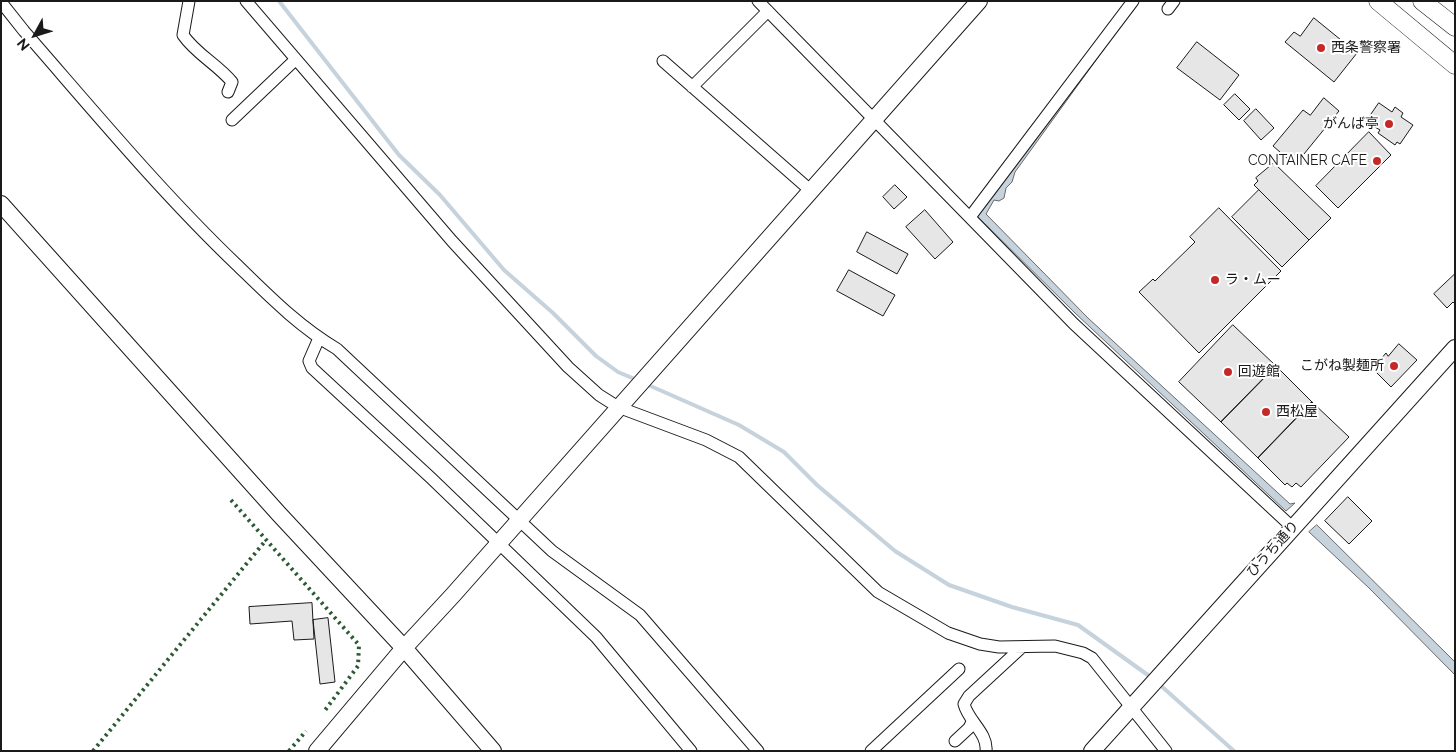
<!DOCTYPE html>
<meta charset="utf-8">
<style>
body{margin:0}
#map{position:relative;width:1456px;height:752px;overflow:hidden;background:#fff;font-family:Raleway,sans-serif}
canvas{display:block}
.frame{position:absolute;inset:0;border:2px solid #1a1a1a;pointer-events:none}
.north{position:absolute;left:10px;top:10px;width:50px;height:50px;-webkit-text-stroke:4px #fff;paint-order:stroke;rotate:231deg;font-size:14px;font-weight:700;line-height:20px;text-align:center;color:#1a1a1a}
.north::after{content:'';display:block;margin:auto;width:18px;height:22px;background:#1a1a1a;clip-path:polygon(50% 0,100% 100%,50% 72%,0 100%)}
</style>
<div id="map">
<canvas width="1456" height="752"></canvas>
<div class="frame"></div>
<div class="north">N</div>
</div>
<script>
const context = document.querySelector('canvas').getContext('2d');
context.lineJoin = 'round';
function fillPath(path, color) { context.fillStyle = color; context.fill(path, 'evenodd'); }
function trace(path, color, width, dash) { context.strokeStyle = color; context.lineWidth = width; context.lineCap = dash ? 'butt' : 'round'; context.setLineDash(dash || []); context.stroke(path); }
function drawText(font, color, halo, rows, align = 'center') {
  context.font = font + ' Raleway,"Noto Sans JP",sans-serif'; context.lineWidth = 4; context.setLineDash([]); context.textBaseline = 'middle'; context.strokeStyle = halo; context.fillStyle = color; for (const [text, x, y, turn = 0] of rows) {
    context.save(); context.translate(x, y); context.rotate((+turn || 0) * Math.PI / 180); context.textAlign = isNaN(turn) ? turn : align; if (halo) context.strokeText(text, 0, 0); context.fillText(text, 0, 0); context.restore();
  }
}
const water = new Path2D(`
 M1117,31L1015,172L1012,182L1006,188L1004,198L999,201L994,200L986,214L1088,318L1290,504L1295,503L1286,511L1075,313L977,216Z
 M1317,525L1455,662V675L1369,588L1309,532Z`);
fillPath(water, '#c6d2dc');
trace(water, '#6a6a6a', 1);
trace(new Path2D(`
 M279,1L399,155L440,195L504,270L553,313L596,356L618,372L637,380
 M646,384L739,425L784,452L817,485L895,551L949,585L1012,607L1078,625L1152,678
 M1159,684L1234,751`), '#c6d2dc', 4);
const building = new Path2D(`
 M1314,18L1357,53L1334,82L1285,42L1294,32L1300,36Z
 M1197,42L1239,75L1220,100L1177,68Z
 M1235,94L1250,109L1239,120L1224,105Z
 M1324,98L1339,111L1295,165L1273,146L1303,110L1310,115Z
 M1379,103L1392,112L1395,107L1403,113L1401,117L1413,125L1400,144L1397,142L1395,145L1378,133L1380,130L1366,122Z
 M1256,109L1274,128L1261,140L1244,121Z
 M1369,132L1391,155L1338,208L1316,186Z
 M1274,163L1331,218L1309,240L1254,185L1258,181L1256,178Z
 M895,185L907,197L894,209L883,197Z
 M1259,190L1309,240L1282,267L1232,217Z
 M1219,208L1281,271L1199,353L1139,292L1153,279L1155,281L1195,242L1190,237Z
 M925,210L953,242L935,259L906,227Z
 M867,232L908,254L897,274L857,252Z
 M849,270L895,295L883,316L837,291Z
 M1455,274V304L1453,302L1447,308L1434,294Z
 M1233,325L1276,366L1221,422L1179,382Z
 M1399,344L1417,360L1391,387L1374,370L1382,362L1380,360L1386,353L1388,356Z
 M1276,366L1312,402L1258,458L1221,422Z
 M1312,402L1349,437L1301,487L1296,483L1292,487L1287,483L1285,485L1258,458Z
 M1348,497L1372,521L1349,544L1325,521Z
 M312,603L314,639L294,640L292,621L250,624L249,607Z
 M328,618L335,682L320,684L313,620Z`);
fillPath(building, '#e6e6e6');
trace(building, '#1a1a1a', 1);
const street = new Path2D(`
 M189,1L183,35C196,54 217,64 232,82L228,92
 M246,1L452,241L568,367L599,395L618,407L706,440L739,457L878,592L948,633L980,644L999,647L1055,646L1083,653L1092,658L1166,751
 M758,1L1074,324L1292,527
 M1,2L24,31C93,110 160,191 236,264C268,295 298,326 337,349L552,551L640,615L758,751
 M1168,9L1174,1
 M663,61L810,190
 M692,87L768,11
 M232,120L295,60
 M970,217L1133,1
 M319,338L309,361L312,368L431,478L596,637L691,751
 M955,741L969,728L972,722
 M871,751L959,669
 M986,751C988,733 968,721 964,704L969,696L1021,648`);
const secondary = new Path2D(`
 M1,204L279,514L404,648L493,751
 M317,751L404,648L453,595L979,1
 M1092,751L1455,348`);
const primary = new Path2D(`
 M1378,1L1455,65
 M1422,1L1455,27`);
trace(street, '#1a1a1a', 13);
trace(secondary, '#1a1a1a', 18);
trace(primary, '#1a1a1a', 19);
trace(street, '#fff', 11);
trace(secondary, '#fff', 16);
trace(primary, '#fff', 18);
trace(new Path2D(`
 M231,500L359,645L358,666L323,713
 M93,751L266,540
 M289,751L306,731`), '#2b5a34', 4, [2.5, 4]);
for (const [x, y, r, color] of [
 [1321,48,5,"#c62828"],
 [1389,124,5,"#c62828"],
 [1377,161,5,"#c62828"],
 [1215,280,5,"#c62828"],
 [1394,366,5,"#c62828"],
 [1228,372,5,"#c62828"],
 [1266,412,5,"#c62828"]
]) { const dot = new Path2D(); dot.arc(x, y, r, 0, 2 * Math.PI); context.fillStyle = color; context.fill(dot); trace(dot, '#fff', 2); }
drawText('14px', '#1a1a1a', '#fff', [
 ["西条警察署",1331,48],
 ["がんば亭",1379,124,"right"],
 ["CONTAINER CAFE",1367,161,"right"],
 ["ラ・ムー",1225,280],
 ["こがね製麺所",1384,366,"right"],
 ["回遊館",1238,372],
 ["西松屋",1276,412]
], 'left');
drawText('14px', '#1a1a1a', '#fff', [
 ["ひうち通り",1273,549,-48]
]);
</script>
